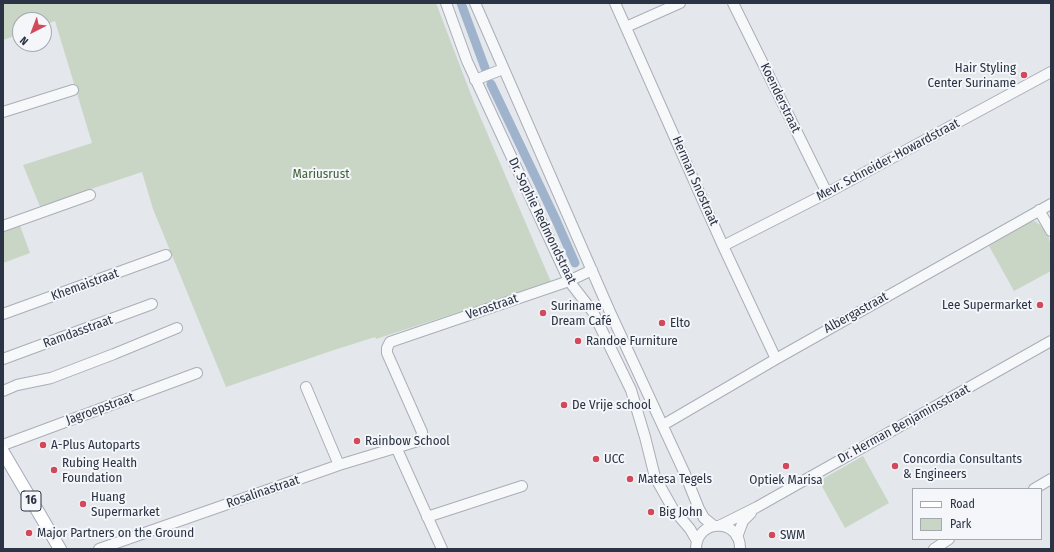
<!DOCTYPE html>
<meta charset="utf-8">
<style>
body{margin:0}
#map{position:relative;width:1054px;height:552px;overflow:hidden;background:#e4e7ec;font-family:"Fira Sans Condensed",sans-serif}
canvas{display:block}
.frame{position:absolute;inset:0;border:4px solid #2b3445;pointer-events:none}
.legend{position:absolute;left:912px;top:488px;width:130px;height:52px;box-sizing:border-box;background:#f4f6f9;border:1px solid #a4a8b1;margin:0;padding:5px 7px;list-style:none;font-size:12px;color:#2b3445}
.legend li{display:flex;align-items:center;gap:8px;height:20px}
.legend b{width:20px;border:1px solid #a4a8b1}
.north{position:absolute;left:12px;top:12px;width:40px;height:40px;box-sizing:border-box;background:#f4f6f9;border:1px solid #a4a8b1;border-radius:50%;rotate:222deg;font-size:11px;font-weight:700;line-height:16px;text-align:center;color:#2b3445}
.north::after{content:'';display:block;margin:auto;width:14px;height:18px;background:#d1495b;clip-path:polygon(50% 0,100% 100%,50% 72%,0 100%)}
</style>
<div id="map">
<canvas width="1054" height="552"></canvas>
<div class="frame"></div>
<ul class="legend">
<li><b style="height:5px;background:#fff"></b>Road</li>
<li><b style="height:11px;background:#c9d6c5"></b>Park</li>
</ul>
<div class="north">N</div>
</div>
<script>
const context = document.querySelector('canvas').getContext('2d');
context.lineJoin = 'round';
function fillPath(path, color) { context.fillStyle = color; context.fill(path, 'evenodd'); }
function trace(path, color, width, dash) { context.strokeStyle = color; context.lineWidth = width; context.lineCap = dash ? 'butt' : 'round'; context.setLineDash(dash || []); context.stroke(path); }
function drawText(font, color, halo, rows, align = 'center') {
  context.font = font + ' "Fira Sans Condensed",sans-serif'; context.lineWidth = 4; context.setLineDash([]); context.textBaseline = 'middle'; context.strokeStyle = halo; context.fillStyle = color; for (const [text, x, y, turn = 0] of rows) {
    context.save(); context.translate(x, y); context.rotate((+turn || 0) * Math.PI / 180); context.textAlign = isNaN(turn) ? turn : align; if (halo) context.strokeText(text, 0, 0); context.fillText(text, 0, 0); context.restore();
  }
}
fillPath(new Path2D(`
 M3,3H436L473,100L551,282L376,339L375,337L331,351L226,387L153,209L142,172L91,189L92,191L41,209L23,165L92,143L55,21L44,25V20H20V34L3,40Z
 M1034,221C1054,231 1051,252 1051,271L1014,291L989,246L1029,222Z
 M19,223L30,253L3,263V229Z
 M863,456L889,503L845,528L819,481Z`), '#c9d6c5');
trace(new Path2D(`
 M461,3L485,68
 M491,84L556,220L575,263`), '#9fb4cc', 9);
const minor = new Path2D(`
 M446,3L467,61L569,281L593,312L631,390L645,437L655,477L673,509L690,529L697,541
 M475,3L610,312L685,474L699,509L704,518L714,526
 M615,3L723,246L776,359
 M733,3L827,193
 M626,27L680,3
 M475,80L503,69
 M3,112L73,90
 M1039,210L1051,231
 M3,226L90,195
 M723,246L827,193L1051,72
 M3,314L166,255
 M3,359L152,304
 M306,387L339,465
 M3,391L17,385L51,378L114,354L177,328
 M663,425L776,359L1051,204
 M3,445L197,373
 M396,447L442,549
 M1034,489L1051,479
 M427,517L522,486
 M721,525L757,507L1051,341
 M737,537L743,521L751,513
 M99,549L339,465L418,441L421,437L422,432L387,353V348L390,342L569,281L592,270
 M696,549C696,518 741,518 740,549
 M934,549L949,539`);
const major = new Path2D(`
 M3,452L60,549`);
trace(minor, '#a9aeb7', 12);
trace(major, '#a3abb8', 14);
trace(minor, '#f7f8fa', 10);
trace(major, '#fff', 12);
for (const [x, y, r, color] of [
 [1024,75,4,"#d1495b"],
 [1040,305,4,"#d1495b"],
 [543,313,4,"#d1495b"],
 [662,323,4,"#d1495b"],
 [578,341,4,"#d1495b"],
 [564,405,4,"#d1495b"],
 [357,441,4,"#d1495b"],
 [43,445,4,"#d1495b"],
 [596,459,4,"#d1495b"],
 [786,466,4,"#d1495b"],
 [895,466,4,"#d1495b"],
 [54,470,4,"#d1495b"],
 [630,479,4,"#d1495b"],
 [83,504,4,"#d1495b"],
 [651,512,4,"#d1495b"],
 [29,533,4,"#d1495b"],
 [772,535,4,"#d1495b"]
]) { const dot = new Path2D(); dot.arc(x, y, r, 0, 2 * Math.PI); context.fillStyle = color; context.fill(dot); trace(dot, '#f4f6f9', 1.5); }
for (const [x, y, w] of [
 [31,501,20]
]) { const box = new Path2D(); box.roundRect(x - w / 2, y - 10, w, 20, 3); context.fillStyle = '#f4f6f9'; context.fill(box); trace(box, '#2b3445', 1); }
drawText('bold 12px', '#2b3445', null, [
 ["16",31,501]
]);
drawText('13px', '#2b3445', '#f4f6f9', [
 ["Hair Styling",1016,68,"right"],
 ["Center Suriname",1016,83,"right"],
 ["Lee Supermarket",1032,305,"right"],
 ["Suriname",551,306],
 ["Dream Café",551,321],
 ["Elto",670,323],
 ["Randoe Furniture",586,341],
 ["De Vrije school",572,405],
 ["Rainbow School",365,441],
 ["A-Plus Autoparts",51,445],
 ["UCC",604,459],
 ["Concordia Consultants",903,459],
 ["& Engineers",903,474],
 ["Rubing Health",62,463],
 ["Foundation",62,478],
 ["Matesa Tegels",638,479],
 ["Optiek Marisa",786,480,"center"],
 ["Huang",91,497],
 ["Supermarket",91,512],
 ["Big John",659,512],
 ["Major Partners on the Ground",37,533],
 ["SWM",780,535]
], 'left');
drawText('13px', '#2b3445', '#f4f6f9', [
 ["Koenderstraat",780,98,64],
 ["Mevr. Schneider-Howardstraat",888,160,-28],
 ["Herman Snostraat",695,181,66],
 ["Dr. Sophie Redmondstraat",542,221,64],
 ["Khemaistraat",85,285,-20],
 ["Verastraat",492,307,-19],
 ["Albergastraat",856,313,-29],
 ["Ramdasstraat",78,332,-20],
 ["Jagroepstraat",100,409,-20],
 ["Dr. Herman Benjaminsstraat",904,424,-29],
 ["Rosalinastraat",263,492,-19]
]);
drawText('13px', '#3f6138', '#f4f6f9', [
 ["Mariusrust",321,174]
]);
</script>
